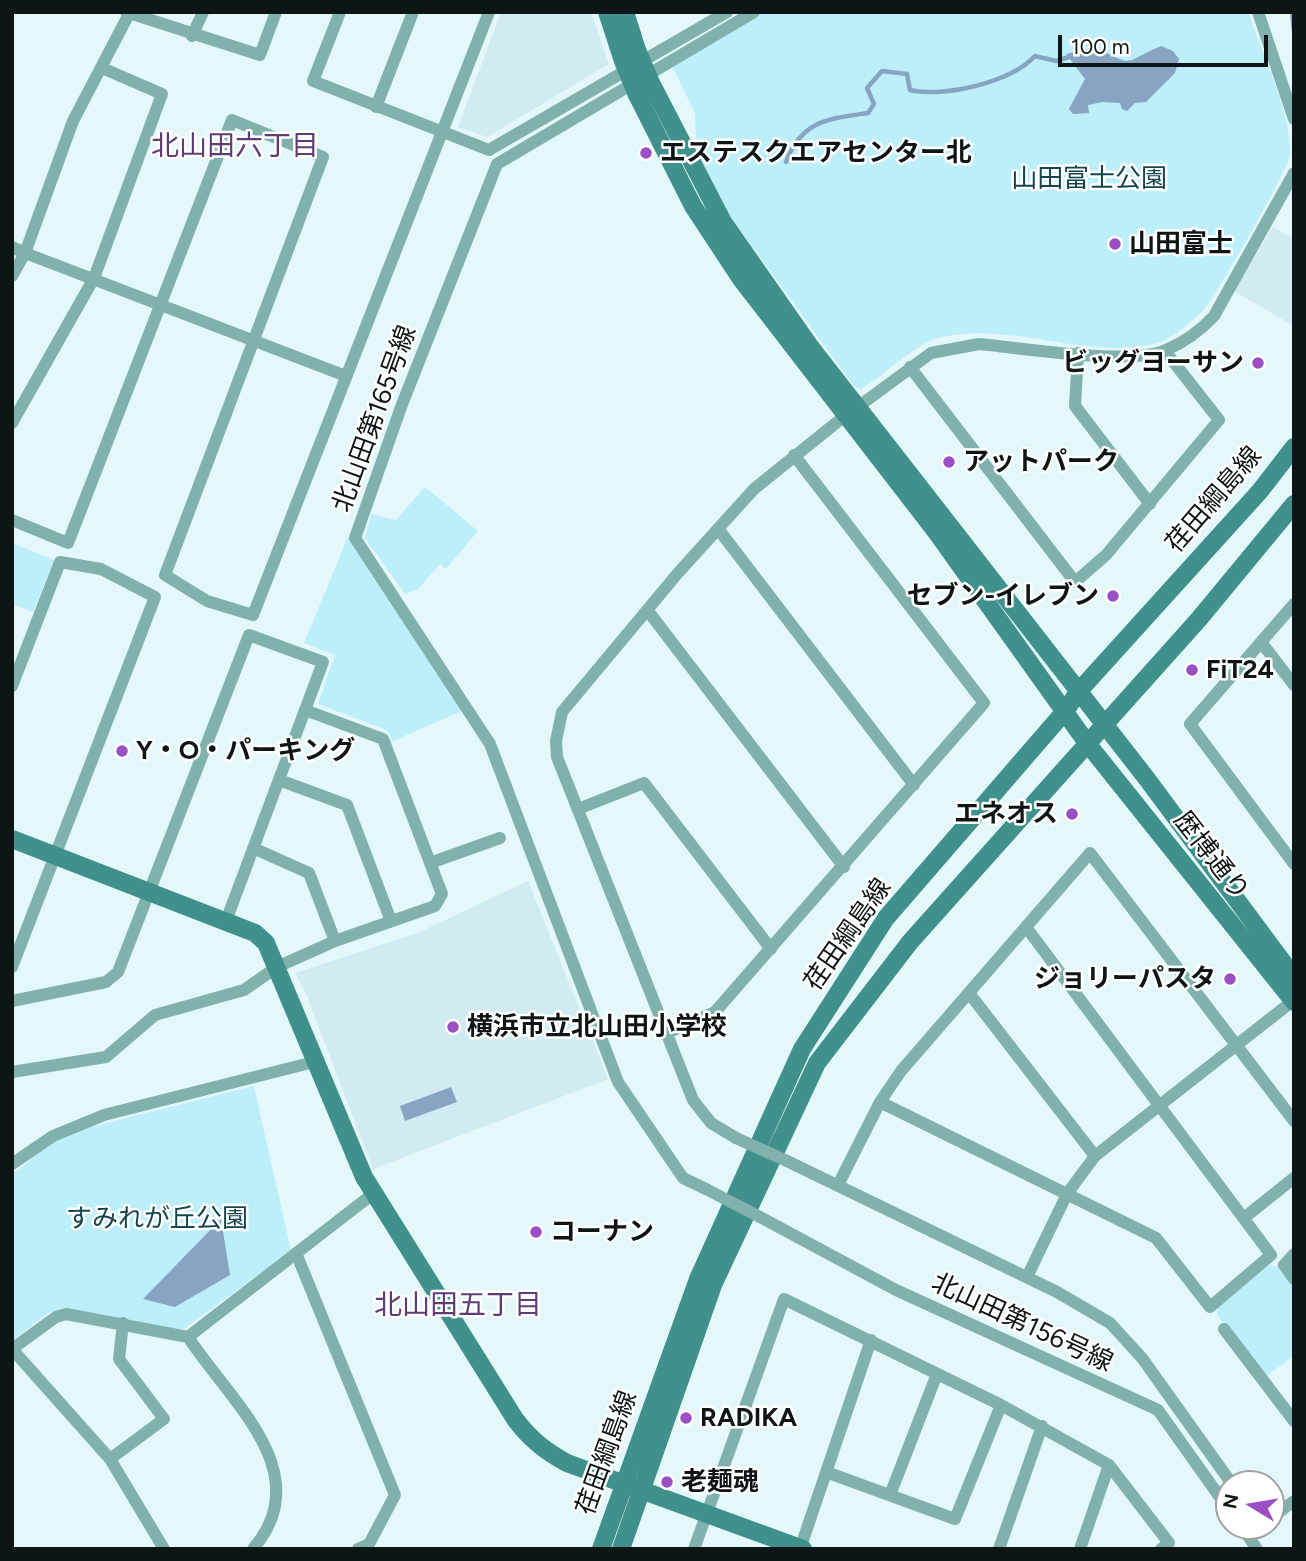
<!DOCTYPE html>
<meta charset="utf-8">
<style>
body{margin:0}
#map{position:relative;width:1306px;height:1561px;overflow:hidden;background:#e4f7fa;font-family:Figtree,sans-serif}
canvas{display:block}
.frame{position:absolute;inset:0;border:14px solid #0e1516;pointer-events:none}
.north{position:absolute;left:1215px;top:1470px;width:70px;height:70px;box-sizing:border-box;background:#fff;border:2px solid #9fa1a2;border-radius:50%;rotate:281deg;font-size:19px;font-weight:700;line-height:28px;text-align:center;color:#0e1516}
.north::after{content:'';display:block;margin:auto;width:24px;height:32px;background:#9a4fc2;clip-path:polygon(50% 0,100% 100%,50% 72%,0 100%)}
.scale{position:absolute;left:1058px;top:35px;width:210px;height:32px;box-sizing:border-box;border:4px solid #0e1516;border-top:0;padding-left:9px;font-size:21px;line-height:24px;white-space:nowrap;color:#0e1516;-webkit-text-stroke:5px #fff;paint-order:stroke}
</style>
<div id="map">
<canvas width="1306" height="1561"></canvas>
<div class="frame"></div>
<div class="north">N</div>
<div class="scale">100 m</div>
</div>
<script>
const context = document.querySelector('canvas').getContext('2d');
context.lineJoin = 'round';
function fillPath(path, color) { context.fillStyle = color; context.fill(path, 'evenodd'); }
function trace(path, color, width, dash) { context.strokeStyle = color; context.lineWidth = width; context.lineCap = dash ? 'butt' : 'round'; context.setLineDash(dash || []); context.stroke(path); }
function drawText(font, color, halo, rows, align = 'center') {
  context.font = font + ' Figtree,"Noto Sans JP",sans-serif'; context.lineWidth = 5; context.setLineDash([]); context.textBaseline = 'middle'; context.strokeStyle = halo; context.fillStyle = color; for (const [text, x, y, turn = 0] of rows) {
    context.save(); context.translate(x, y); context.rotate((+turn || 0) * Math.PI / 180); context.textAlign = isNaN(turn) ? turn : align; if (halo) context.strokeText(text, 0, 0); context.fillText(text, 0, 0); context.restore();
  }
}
fillPath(new Path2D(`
 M501,12H591L609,64L487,137L458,127Z
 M1273,227L1294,239V326L1234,291Z
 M528,881L608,1079L373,1169L305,991L295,973L420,932Z`), '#d0ecf2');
fillPath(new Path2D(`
 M741,12H1248C1260,46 1294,122 1290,155C1288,169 1217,295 1205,308C1190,324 1171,341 1149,345C1081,358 1010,322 942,337C913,344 887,374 861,389L854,386L727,212L697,158L695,113L669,60Z
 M425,487L478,531L446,569L440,564L417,590L405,594L365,538L371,514L396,520Z
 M348,537L462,711L393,741L387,730L318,704L335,655L304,643Z
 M12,543L54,560L33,612L12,604Z
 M254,1086L291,1251L182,1330L64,1308L48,1313L12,1341V1175L49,1144L74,1131Z
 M1269,1265L1279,1267L1294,1287V1356L1266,1376L1217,1315L1218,1307Z`), '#bceff9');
fillPath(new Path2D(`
 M1161,46L1173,51L1179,59L1175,73L1146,102L1135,103L1127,111L1122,109L1120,103L1103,102L1088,105L1089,113L1073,114L1069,109L1085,79L1066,54L1095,47C1137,68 1121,63 1161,46Z
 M451,1087L457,1102L405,1121L400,1106Z
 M221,1219L230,1275L175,1307L143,1299Z`), '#87a4c3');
trace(new Path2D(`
 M1292,12L1294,31
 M786,162C802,120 828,119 868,113L874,104L867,88L882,71L907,74L910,90C944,98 1011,82 1035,56L1056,61L1069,57`), '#87a4c3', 4.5);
trace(new Path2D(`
 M126,12L260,55L276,12
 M130,12L73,121L25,253L346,376
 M340,12L313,81L489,150L727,12
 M1258,12L1294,119
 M192,36L203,12
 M376,107L413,12
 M12,247L25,253L12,276
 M1078,353L1075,406L1150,504
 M910,367L1075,582L1106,555L1219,420L1165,351
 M12,423L94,278L162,94L102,68
 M12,520L68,543L232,120L323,157L165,575L207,601L253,615L489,12
 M719,530L914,785
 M1294,604L1190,724L1294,864
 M648,611L844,867
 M1261,642L1294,685
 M12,686L60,562L101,569L155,597L12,967
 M279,780L347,805L391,921
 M578,809L644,783L771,949
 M253,848L309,873L335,941
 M430,863L500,838
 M969,993L1095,1156
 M12,1001L106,982L118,972L249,635L323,662L226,921
 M667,1033L715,1012L984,703L794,455
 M12,1072L106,1057L155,1015L244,990L277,967L335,941L435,906L442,894L383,739L305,710
 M880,1102L1156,1238L1210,1307L1271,1255L1026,927
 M736,1138L711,1123L693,1100L557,757L556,741L562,712L678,573L754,489L836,423L931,353L979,344C1023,348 1129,366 1166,350C1185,342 1200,331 1214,316L1294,173
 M787,1161L1057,1292L1110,1323L1142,1358L1232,1484
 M12,1164L53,1136L104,1115L318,1061
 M838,1185L880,1102L901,1071L1090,853L1294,1121
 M706,1189L683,1178L618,1082L490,744L355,538L401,407L497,164L754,12
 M760,1217L896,1290L1158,1410L1229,1510
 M1245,1217L1294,1178
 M296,1253L395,1495L369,1544L358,1549
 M1294,1254L1284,1265L1294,1279
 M1027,1277L1067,1194L1095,1156L1294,1000
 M1224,1329L1294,1421
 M188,1337L374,1193
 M12,1349L56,1317L66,1314L188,1337C229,1400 319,1473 253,1549
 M12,1349L110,1459L164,1549
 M110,1459L164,1419L119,1359L123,1323
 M826,1472L955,1519L1001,1405
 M890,1495L937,1374
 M1271,1518L1294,1501
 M1241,1526L1257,1549
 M694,1549L784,1299L1001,1405L1109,1465L1169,1543L1161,1549
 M800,1549L871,1340
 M999,1549L1042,1426
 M1080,1549L1109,1465`), '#80b1ad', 12);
trace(new Path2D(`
 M607,12L623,61
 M625,12L637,50
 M651,83L723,222L809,345L1147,779L1294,977
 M637,95L693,206L741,279L937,533L1087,743L1294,1002
 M12,839L255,933L266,943L364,1177L515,1419C530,1439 545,1451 567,1463L803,1549
 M601,1549L698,1279L802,1049L886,918L1066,710L1078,692L1260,491L1294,447
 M621,1549L713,1285L817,1063L910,942L1199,619L1294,504`), '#40918c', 18);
trace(new Path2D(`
 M736,1138L787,1161
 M706,1189L760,1217`), '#80b1ad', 12);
trace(new Path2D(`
 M637,50L651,83
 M623,61L637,95`), '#40918c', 18);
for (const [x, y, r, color] of [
 [646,153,7,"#9a4fc2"],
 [1115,244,7,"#9a4fc2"],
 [1258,363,7,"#9a4fc2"],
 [949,462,7,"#9a4fc2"],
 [1113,596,7,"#9a4fc2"],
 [1192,670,7,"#9a4fc2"],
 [122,751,7,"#9a4fc2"],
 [1072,814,7,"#9a4fc2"],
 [1230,979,7,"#9a4fc2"],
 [453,1027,7,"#9a4fc2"],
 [536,1232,7,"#9a4fc2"],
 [686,1418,7,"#9a4fc2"],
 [667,1482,7,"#9a4fc2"]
]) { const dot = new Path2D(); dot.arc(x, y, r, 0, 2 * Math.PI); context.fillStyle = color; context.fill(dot); trace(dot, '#fff', 2.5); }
drawText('bold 26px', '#0e1516', '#fff', [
 ["エステスクエアセンター北",660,153],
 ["山田富士",1129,244],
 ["ビッグヨーサン",1244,363,"right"],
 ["アットパーク",963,462],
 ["セブン-イレブン",1099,596,"right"],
 ["FiT24",1206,670],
 ["Y・O・パーキング",136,751],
 ["エネオス",1058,814,"right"],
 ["ジョリーパスタ",1216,979,"right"],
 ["横浜市立北山田小学校",467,1027],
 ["コーナン",550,1232],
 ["RADIKA",700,1418],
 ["老麺魂",681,1482]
], 'left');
drawText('26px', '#15454c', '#fff', [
 ["山田富士公園",1089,179],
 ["すみれが丘公園",157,1219]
]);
drawText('26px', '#0e1516', '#fff', [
 ["北山田第165号線",375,419,-70],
 ["荏田綱島線",1214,500,-49],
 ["歴博通り",1211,856,52],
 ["荏田綱島線",848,935,-55],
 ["北山田第156号線",1022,1323,25],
 ["荏田綱島線",607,1453,-70]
]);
drawText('28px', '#603c75', '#fff', [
 ["北山田六丁目",235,147],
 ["北山田五丁目",458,1306]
]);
</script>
